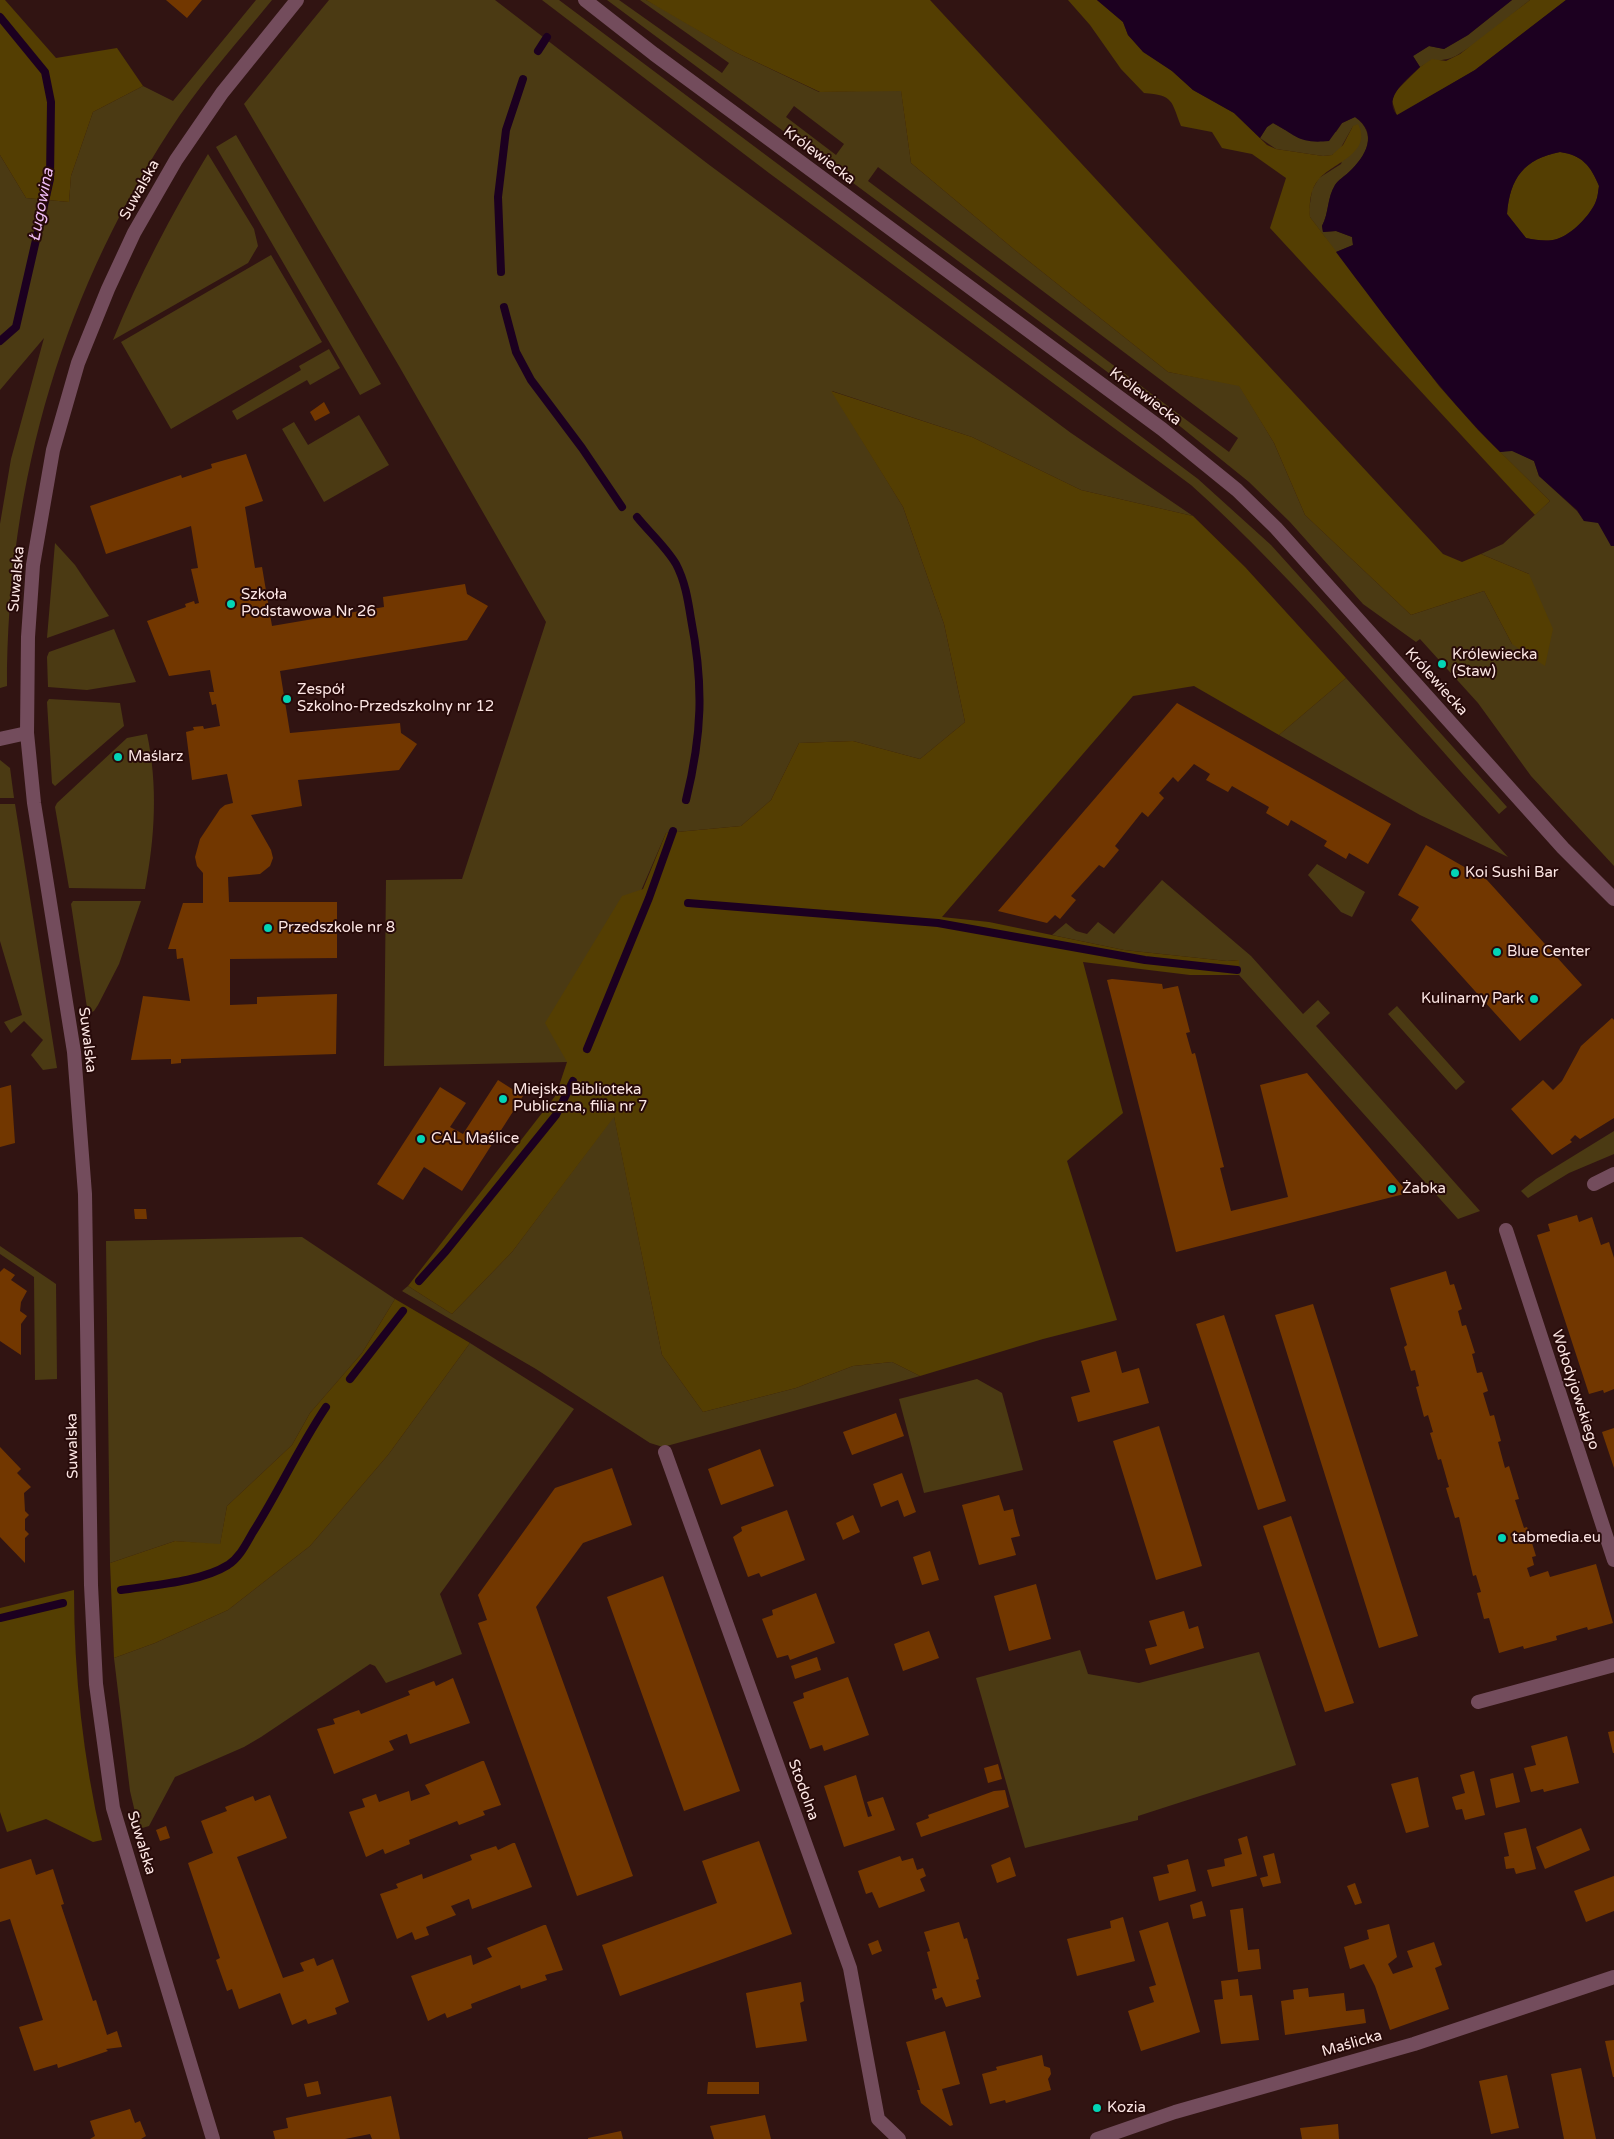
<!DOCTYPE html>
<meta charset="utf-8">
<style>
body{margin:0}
canvas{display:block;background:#311412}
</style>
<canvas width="1614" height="2139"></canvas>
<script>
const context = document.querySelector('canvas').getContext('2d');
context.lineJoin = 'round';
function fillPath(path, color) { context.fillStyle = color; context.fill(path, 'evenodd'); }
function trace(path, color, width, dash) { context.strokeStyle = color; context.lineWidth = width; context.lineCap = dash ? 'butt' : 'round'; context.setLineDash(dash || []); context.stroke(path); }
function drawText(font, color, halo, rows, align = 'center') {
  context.font = font + ' "Varela Round",sans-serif'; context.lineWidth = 4; context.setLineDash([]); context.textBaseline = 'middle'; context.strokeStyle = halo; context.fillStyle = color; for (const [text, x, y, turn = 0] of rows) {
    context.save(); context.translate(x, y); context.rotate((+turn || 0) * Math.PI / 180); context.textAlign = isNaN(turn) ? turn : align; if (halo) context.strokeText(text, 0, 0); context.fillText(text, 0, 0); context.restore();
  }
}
fillPath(new Path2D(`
 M256,0H272C241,38 208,75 180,115C64,286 7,480 7,686L0,688V524L11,459L44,338L0,390V155L26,198L69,202L71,176L93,112L143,86L173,101Z
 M329,0H495L708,164L1071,433L1193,516L1081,490L972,437L832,391L903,507L944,624L965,722L920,759L853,741L799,743L771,800L741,826L666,833L567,1062L384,1066L386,880L462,879L546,622L399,366L244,104Z
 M542,0H559L1198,479L1271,545L1507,807L1499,814C1398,703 1303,586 1191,485L769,173Z
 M607,0H619L722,73L729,63L640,0H646L663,9L735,52L819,92L901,90L911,163L1016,251L1168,372L1239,385L1274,443L1305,515L1411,615L1484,591L1512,644L1529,574L1481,554L1503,544L1550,501L1500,452L1512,450L1534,461L1539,476L1577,511L1584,521L1614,481V866L1531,776L1478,703L1420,639L1416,642L1363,604L1290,522L1249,482L1176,423ZM794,106L844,144L836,155L786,117ZM878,167L1238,438L1229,452L868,181Z
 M1512,0H1530C1507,18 1484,39 1459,54C1443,64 1437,56 1420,67L1413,56L1429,46L1444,49L1468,35Z
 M1355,117C1378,134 1367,156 1349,172C1345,176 1338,180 1335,185C1327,198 1329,213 1322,226L1323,232L1336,231L1352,237L1353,245L1336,252L1310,217L1309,210L1312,190L1319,178L1341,164L1353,126L1339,151L1332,155L1323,156L1276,149L1260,138L1267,127L1273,123L1285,130L1336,132L1342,123Z
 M236,135L381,384L360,395L216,147Z
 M208,154L254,229L258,246L248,263L113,340C140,274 171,215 208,154Z
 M271,255L322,342L171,429L121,342Z
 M329,349L340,368L310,385L307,380L237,420L232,411L301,370L299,366Z
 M359,415L389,465L324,502L282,429L294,422L308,445Z
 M55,543L75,565L109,616L47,638Z
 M114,629L136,682L87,690L48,687L47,657L49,652Z
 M1346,678L1508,857L1420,815L1279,735Z
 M49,699L120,703L124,726L55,786L52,783L47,702Z
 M147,734C158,785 155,838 145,889L69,888L55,807L57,803L127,738Z
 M0,760L10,768L14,798H0Z
 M0,804H15L57,1068L43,1070L31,1055L43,1040L24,1021L11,1033L4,1022L22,1015L0,941Z
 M1317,864L1365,892L1352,917L1341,912L1308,875Z
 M1162,880L1251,956L1303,1014L1318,1000L1330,1013L1316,1026L1480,1211L1458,1219L1239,975V960L1227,961L1124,950L1052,935L1066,923L1076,931L1087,934L1098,922L1114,934Z
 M73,901H141L119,964L98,1005L94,1011L88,1014L71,904Z
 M1397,1006L1465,1082L1456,1090L1388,1014Z
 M614,1116L662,1355L703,1412L796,1388L853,1366L892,1362L920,1376L663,1447L650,1443L536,1369L402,1291L408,1286L452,1314L512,1252Z
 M1614,1131V1154L1569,1173L1528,1198L1521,1191L1536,1179Z
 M302,1237L395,1299L362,1353L310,1413L292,1445L227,1506L220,1545L175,1541L110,1563L106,1241Z
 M0,1246L56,1284L57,1379L35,1380L34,1277L0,1254Z
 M470,1343L574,1409L440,1594L462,1654L386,1683L375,1666L370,1664L261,1737L244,1747L175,1777L149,1826L139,1829L130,1791L114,1658L155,1643L228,1610L310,1546L388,1455Z
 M977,1379L1002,1393L1023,1470L924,1493L899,1399Z
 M1080,1650L1088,1674L1139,1683L1259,1652L1296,1765L1138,1816V1820L1025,1848L976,1678Z`), '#4b3a13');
fillPath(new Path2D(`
 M0,0H5L56,58L117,48L143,86L93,112L71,176L69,202L26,198L0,155Z
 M646,0H930L1443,554L1462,562L1481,554L1529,574L1553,629L1545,666L1512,644L1484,591L1411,615L1305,515L1274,443L1239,386L1168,372L1016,251L911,163L901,91L820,92L735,52Z
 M1068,0H1097L1123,22L1128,35L1143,51L1172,71L1193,90L1234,113L1267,145L1276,149L1323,156L1332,155L1343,145L1353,126L1358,124C1373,153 1333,163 1319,179C1310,189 1309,204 1310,217L1439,386L1478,430L1550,501L1535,515L1270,228L1286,178L1252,154L1222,148L1212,132L1181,126C1171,101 1174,95 1144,93L1121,69L1090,25Z
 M1530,0H1566L1475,70L1397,116L1392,101L1395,92L1420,67L1432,59L1446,61L1460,54Z
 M1560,152C1582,155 1591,166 1599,186C1598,191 1598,197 1596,201C1591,215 1571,235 1557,239C1547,242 1536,240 1526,238L1507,214C1510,177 1524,159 1560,152Z
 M831,391L972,437L1081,490L1193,516L1245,567L1346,678L1279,735L1194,686L1133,696L942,917L989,922L1124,950L1227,961L1239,960V975H1190L1083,962L1123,1113L1067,1161L1117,1320L1043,1339L920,1376L892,1362L853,1366L796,1388L703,1412L662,1355L614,1117L512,1252L452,1314L408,1286L556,1095L567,1062L545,1023L622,896L643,889L666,833L741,826L771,800L799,743L853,741L920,759L965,722L944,624L903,507Z
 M395,1299L470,1343L388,1455L310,1546L228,1610L155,1643L114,1658L110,1563L175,1541L220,1544L227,1506L292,1445L310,1413L362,1353Z
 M74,1590C74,1675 83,1758 102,1840L93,1842L46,1819L7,1832L0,1812V1608Z`), '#543e02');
fillPath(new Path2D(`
 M1097,0H1512L1468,35L1444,49L1429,46L1413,56L1420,67C1408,79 1382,97 1397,115L1475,70L1566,0H1614V546H1611L1598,523L1584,521L1577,510L1539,476L1534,461L1512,451L1500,452C1439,391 1388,321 1336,252L1353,245L1352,237L1336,231L1323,232L1322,226C1329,213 1327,198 1335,185C1338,180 1345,176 1349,172C1366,156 1379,133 1355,117L1342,123L1329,141C1299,144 1297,136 1273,123L1267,127L1260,138L1234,113L1193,90L1172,71L1143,52L1128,35L1123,22ZM1560,152C1582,155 1591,166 1599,186C1598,191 1598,196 1596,201C1591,215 1571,235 1557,239C1547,242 1536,240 1526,238L1507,214C1510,178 1524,159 1560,152Z`), '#1c0020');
trace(new Path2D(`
 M0,17L45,72L51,102L50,179L16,327L0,341
 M538,51L547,37
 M501,272L498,197L506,130L523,79
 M504,307L516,352L531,380L582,448L622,507
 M637,517C649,532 666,547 676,564C685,581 688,600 691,619C704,686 702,735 686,800
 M688,903L938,923L1145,960L1237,970
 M587,1049L649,898L673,831
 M419,1281L446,1251L556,1115L573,1081
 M350,1379L403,1311
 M121,1590C153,1585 201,1582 228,1565C240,1557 246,1544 253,1532C279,1491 299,1447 326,1407
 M0,1618L63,1603`), '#1c0020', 8);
fillPath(new Path2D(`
 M166,0H202L187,18Z
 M324,402L330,413L315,421L310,412Z
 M246,454L263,501L245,507L255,568L262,567L272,626L384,607L383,597L465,584L467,594L488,606L467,640L280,671L290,733L400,723L401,733L417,744L399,770L298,780L302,806L251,815L271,850L273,858L270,866L260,874L228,877L229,902H337V958L230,959V1005L257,1004V997L337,994L336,1054L181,1059V1063L171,1064V1059L131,1060L143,996L190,1001L183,958L177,959L176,949H168L183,903H203V873L197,866L195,857L200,839L220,809L225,805L233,803L227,774L192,780L186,732L194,730L193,727L203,726L204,729L220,726L216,704L212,705L209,692H214L210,670L169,676L147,621L186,607L185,604L194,601L195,604L199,603L191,569L198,568L191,526L106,554L90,506L181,475L182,478L212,468L211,464Z
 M1177,703L1391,824L1368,864L1349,853L1346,859L1324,846L1327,841L1291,820L1288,826L1266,813L1269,807L1232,786L1228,792L1206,780L1210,774L1194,764L1178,782L1173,777L1159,793L1164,798L1148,817L1142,812L1115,846L1119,850L1104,868L1099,865L1071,896L1076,900L1060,919L1055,915L1047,923L998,911Z
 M1426,845L1487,880L1582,985L1520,1041L1411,920L1419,907L1398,895Z
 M1112,979L1162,984L1163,989L1178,986L1190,1032L1186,1033L1192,1054L1195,1053L1224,1167L1220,1168L1231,1211L1288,1197L1260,1085L1307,1073L1408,1193L1176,1252L1107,980Z
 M1612,1018L1614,1020V1118L1580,1139L1575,1135L1570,1140L1572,1142L1552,1155L1511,1109L1543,1080L1553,1090L1562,1081L1581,1046Z
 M498,1080L523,1096L462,1191L424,1167L403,1200L377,1184L440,1087L466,1103L450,1127L463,1134Z
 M11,1085L15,1143L0,1147V1088Z
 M134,1209H146L147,1219H135Z
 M1577,1215L1579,1222L1592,1217L1601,1245L1609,1242L1614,1258V1389L1604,1393L1603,1390L1589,1394L1537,1235L1550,1231L1548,1224Z
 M4,1268L15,1275L11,1280L27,1291L21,1302L20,1311L27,1316L21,1324V1355L0,1341V1272Z
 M1446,1271L1450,1285L1454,1284L1462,1309L1458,1311L1462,1326L1466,1325L1475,1353L1472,1354L1477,1373L1482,1372L1488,1391L1483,1393L1490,1416L1494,1415L1501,1441L1498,1442L1505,1468L1509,1466L1519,1499L1515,1500L1524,1528L1527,1527L1536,1556L1532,1557L1534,1565L1527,1568L1530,1577L1548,1571L1550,1577L1596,1564L1613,1623L1588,1630L1587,1627L1556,1636L1557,1640L1524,1649L1523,1646L1499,1653L1489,1618L1484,1619L1477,1593L1481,1592L1476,1575L1473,1576L1459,1517L1455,1518L1446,1488L1449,1487L1441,1459L1438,1460L1430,1433L1433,1432L1428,1415L1424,1417L1416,1387L1419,1386L1415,1370L1411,1371L1404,1347L1407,1345L1390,1288Z
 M1313,1304L1418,1636L1379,1648L1275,1315Z
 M1224,1315L1286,1501L1258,1510L1196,1324Z
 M1116,1351L1122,1373L1139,1368L1149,1403L1078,1422L1071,1397L1090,1392L1081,1361Z
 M896,1413L904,1436L852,1455L843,1432Z
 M1159,1426L1202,1566L1156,1580L1113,1441Z
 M1614,1428V1468L1602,1432Z
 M0,1447L21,1469L17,1473L31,1487L24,1493L25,1511L29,1515L25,1519V1530L29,1534L25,1538V1563L0,1537Z
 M760,1449L774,1486L721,1505L708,1469Z
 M612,1468L632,1525L583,1543L536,1607L633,1876L577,1896L478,1623L487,1620L478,1595L555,1488Z
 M902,1473L916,1512L904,1517L898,1500L881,1507L873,1484Z
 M999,1495L1004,1511L1013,1509L1016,1522L1020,1536L1011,1538L1016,1555L979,1565L962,1505Z
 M787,1510L805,1560L761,1577L759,1573L748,1577L733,1537L742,1531L741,1527Z
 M853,1515L860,1532L843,1540L836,1523Z
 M1291,1516L1354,1703L1325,1712L1263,1526Z
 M930,1551L939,1580L922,1585L913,1557Z
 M663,1576L740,1791L684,1811L607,1597Z
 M1036,1584L1051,1639L1009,1651L994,1596Z
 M816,1593L835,1643L790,1660L788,1655L777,1658L762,1619L773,1615L772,1610Z
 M1184,1611L1189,1629L1198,1626L1204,1648L1150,1665L1145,1649L1157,1646L1149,1621Z
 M929,1631L939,1658L903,1671L894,1644Z
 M817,1657L821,1670L795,1679L791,1666Z
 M848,1677L869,1735L824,1751L822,1745L810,1749L793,1702L804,1698L803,1693Z
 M453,1678L470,1723L410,1744L407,1734L389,1741L394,1750L334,1774L317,1729L335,1724L333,1719L359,1710L361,1714L410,1695L408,1691L434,1681L436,1686Z
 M1614,1731V1753H1613L1608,1732Z
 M1567,1736L1579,1783L1544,1792L1543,1789L1531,1792L1524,1768L1536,1765L1531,1746Z
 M482,1761H484L501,1805L483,1811L485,1815L459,1825L457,1821L409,1840L410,1844L385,1854L383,1849L366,1857L349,1812L365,1807L362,1799L376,1794L379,1802L409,1791L411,1801L430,1794L425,1785Z
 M998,1764L1002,1779L988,1783L984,1768Z
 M1474,1771L1485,1815L1465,1820L1462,1809L1456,1810L1452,1797L1465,1793L1460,1775Z
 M1513,1773L1520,1802L1496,1808L1490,1779Z
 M856,1775L868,1817L872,1816L867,1802L883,1797L895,1830L844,1847L824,1786Z
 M1418,1777L1429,1827L1406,1833L1391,1784Z
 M1005,1790L1009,1807L921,1837L916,1823L929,1818L928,1815L994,1791Z
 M270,1795L287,1838L237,1857L283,1978L304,1971L300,1963L314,1958L317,1966L333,1959L349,2002L335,2008L337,2014L308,2024L306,2019L292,2025L280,1993L239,2009L232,1989L227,1991L216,1960L220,1958L188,1863L213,1853L201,1821L227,1811L225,1807L253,1796L255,1801Z
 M166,1826L170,1838L160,1841L156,1830Z
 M1526,1828L1536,1869L1516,1874L1514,1868L1506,1869L1504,1857L1509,1856L1504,1833Z
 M1581,1828L1590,1850L1545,1869L1536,1847Z
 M1247,1836L1257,1876L1212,1887L1207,1870L1225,1866L1224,1859L1242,1854L1238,1839Z
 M759,1841L792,1934L620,1996L602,1945L717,1903L702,1861Z
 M513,1843H515L532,1887L472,1909L469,1899L451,1906L456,1915L426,1927L429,1935L415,1940L412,1932L397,1939L380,1894L398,1888L396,1884L422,1874L423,1879L472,1860L470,1855L496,1846L498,1850Z
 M1274,1853L1281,1883L1263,1887L1260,1878L1268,1876L1263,1856Z
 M900,1856L902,1861L913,1858L917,1870L923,1868L926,1876L920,1879L925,1891L879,1908L872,1892L866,1894L858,1871Z
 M1010,1857L1016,1876L997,1883L991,1865Z
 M31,1859L36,1875L53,1869L64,1904L61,1905L93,2001L96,2000L107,2035L117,2031L122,2047L106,2049L108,2051L58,2068L57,2064L34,2071L19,2027L43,2020L10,1919L0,1922V1869Z
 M1188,1859L1196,1891L1159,1901L1153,1877L1169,1873L1167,1865Z
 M1614,1876V1911L1586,1922L1574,1891Z
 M1355,1883L1362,1903L1355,1905L1347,1886Z
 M1202,1901L1206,1916L1193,1919L1190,1905Z
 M1243,1908L1248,1950L1259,1949L1261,1969L1238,1972L1230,1910Z
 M1123,1917L1135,1961L1077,1976L1067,1939L1111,1928L1110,1921Z
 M959,1922L964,1939L967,1938L979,1979L976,1980L981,1997L946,2007L942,1997L935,2000L932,1989L937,1988L927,1952L930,1951L924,1932Z
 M1168,1922L1200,2032L1141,2051L1128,2011L1154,2002L1149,1987L1156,1985L1139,1931Z
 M1389,1924L1397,1957L1388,1964L1393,1974L1413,1967L1407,1951L1434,1942L1442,1965L1435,1968L1449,2009L1390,2030L1375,1986L1364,1964L1350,1969L1344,1947L1369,1939L1367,1930Z
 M544,1925H546L563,1970L545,1975L547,1980L521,1989L520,1985L471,2004L472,2008L447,2018L445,2013L428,2021L411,1976L471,1955L473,1965L492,1957L487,1948Z
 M878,1940L882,1951L872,1955L868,1944Z
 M1238,1979L1240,1996L1252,1995L1259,2040L1221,2044L1214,2000L1223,1999L1221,1981Z
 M801,1982L804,2001L800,2003L807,2041L756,2048L746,1993Z
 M1308,1988L1309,1997L1344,1993L1346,2011L1364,2009L1366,2023L1285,2035L1281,2001L1294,1999L1293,1990Z
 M945,2031L960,2084L942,2089L953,2125L950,2126L921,2103L917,2090H920L906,2042Z
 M1614,2040V2077H1613L1605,2041Z
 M1042,2055L1044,2066L1050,2068L1051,2074L1048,2079L1051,2090L1006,2103L1005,2100L990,2104L982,2074L997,2070L996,2067Z
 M1581,2068L1596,2139H1564L1551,2074Z
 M1507,2075L1519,2128L1491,2134L1479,2081Z
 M318,2081L321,2094L307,2097L304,2084Z
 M708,2082H759V2094H707Z
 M391,2096L400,2139H372L370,2134L345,2139H275L273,2131L288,2128L286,2118Z
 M130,2109L135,2123L140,2121L146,2136L141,2139H90L95,2136L90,2121Z
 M765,2115L771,2139H714L710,2126Z
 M1338,2124L1339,2139H1302L1300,2128Z
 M621,2131L623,2139H588V2138Z`), '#723700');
trace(new Path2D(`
 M0,739L27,733
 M1594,1184L1614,1174
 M1506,1230L1614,1560
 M665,1452L850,1968L878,2119L899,2139
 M1478,1702L1614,1665
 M213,2139L113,1808L96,1684L91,1585L85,1194L74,1052L34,803L27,733L28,637L33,565L53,450L78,363L108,289L134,233L176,160L222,93L297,0`), '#734c5c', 14);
trace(new Path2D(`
 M585,0L654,54L1162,429L1237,490L1276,528L1563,848L1614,899
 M1097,2139L1175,2112L1414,2044L1614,1977`), '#734c5c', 14);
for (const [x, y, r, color] of [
 [231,604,5,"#03d5b6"],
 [1442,664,5,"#03d5b6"],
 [287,699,5,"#03d5b6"],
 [118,757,5,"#03d5b6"],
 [1455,873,5,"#03d5b6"],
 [268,928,5,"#03d5b6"],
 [1497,952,5,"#03d5b6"],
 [1534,999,5,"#03d5b6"],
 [503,1099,5,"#03d5b6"],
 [421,1139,5,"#03d5b6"],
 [1392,1189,5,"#03d5b6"],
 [1502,1538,5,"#03d5b6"],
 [1097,2108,5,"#03d5b6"]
]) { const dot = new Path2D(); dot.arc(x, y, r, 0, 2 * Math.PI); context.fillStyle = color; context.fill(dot); trace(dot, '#270a09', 2); }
drawText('15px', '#fce6e4', '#270a09', [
 ["Królewiecka",819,156,37],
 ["Suwalska",140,190,-61],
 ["Królewiecka",1145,397,37],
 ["Suwalska",17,579,-85],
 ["Królewiecka",1436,682,48],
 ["Suwalska",87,1040,83],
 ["Wołodyjowskiego",1575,1390,72],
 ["Suwalska",73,1446,-91],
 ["Stodolna",803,1790,70],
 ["Suwalska",141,1843,73],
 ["Maślicka",1352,2044,-16]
]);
drawText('15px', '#fce6e4', '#270a09', [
 ["Szkoła",241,595],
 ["Podstawowa Nr 26",241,612],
 ["Królewiecka",1452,655],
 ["(Staw)",1452,672],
 ["Zespół",297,690],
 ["Szkolno-Przedszkolny nr 12",297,707],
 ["Maślarz",128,757],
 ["Koi Sushi Bar",1465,873],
 ["Przedszkole nr 8",278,928],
 ["Blue Center",1507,952],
 ["Kulinarny Park",1524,999,"right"],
 ["Miejska Biblioteka",513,1090],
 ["Publiczna, filia nr 7",513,1107],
 ["CAL Maślice",431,1139],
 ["Żabka",1402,1189],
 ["tabmedia.eu",1512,1538],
 ["Kozia",1107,2108]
], 'left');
drawText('italic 16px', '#efbcf5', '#270a09', [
 ["Ługowina",42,205,-79]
]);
</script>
